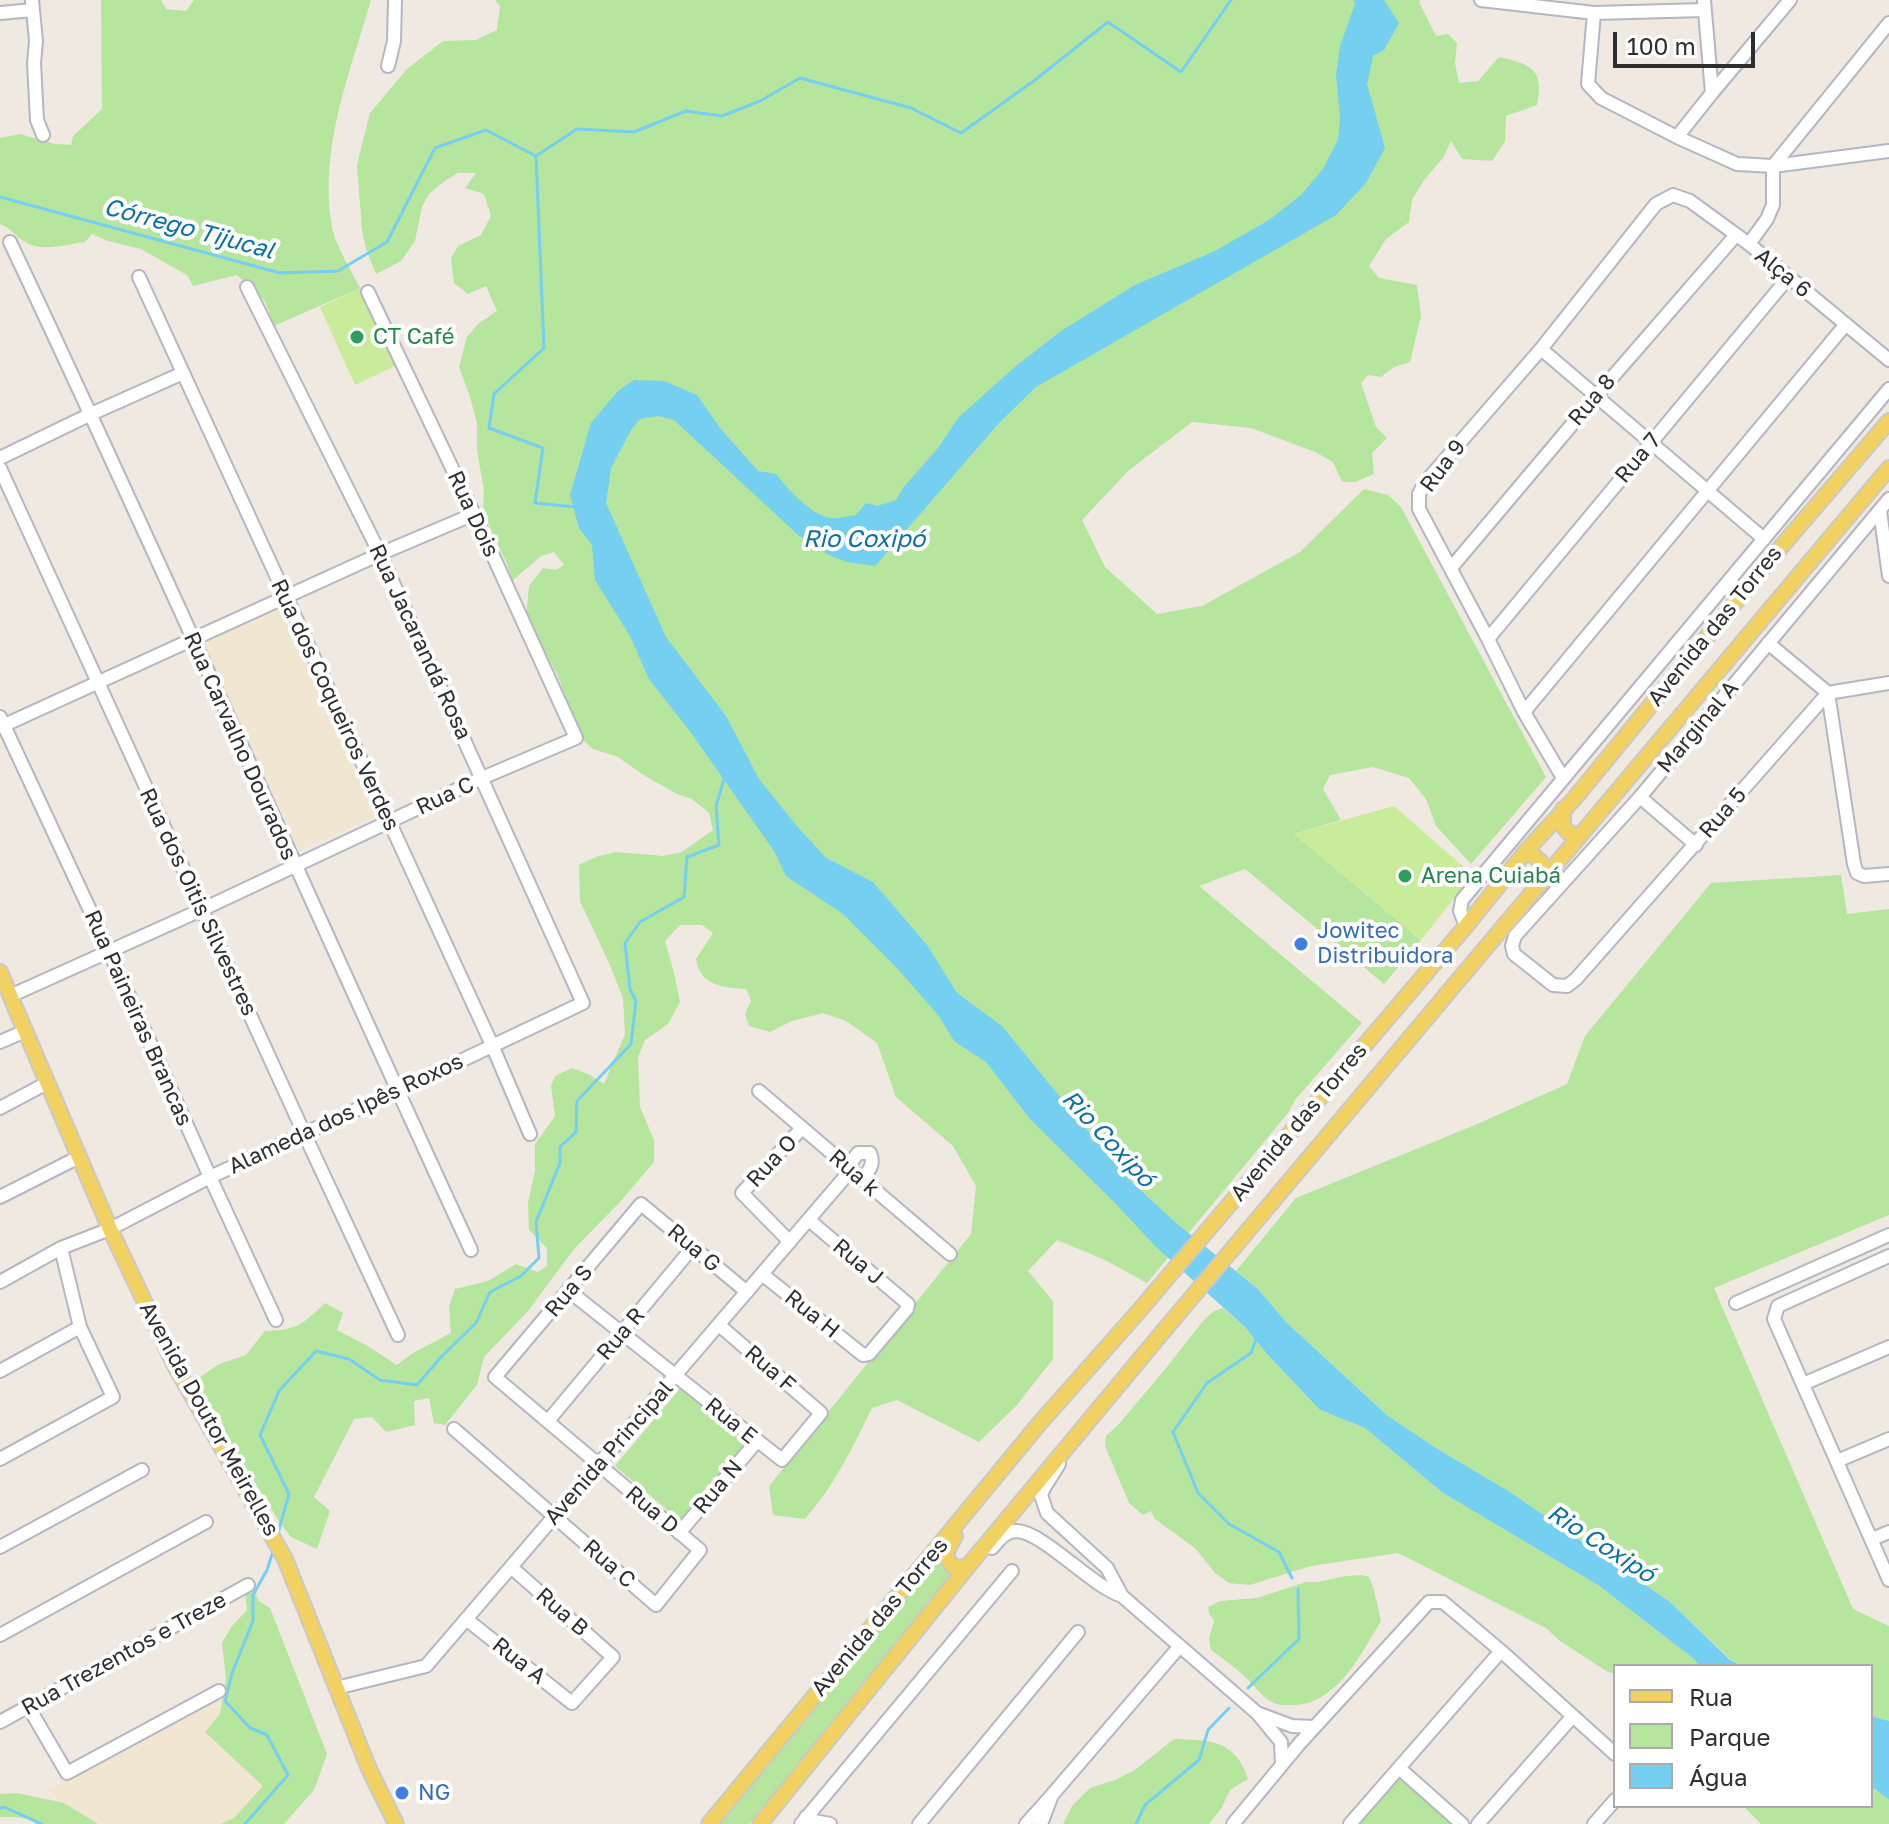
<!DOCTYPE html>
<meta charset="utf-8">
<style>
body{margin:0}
#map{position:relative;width:1889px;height:1824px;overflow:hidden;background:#efe9e1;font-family:"Golos Text",sans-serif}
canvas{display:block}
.legend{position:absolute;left:1613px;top:1664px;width:260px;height:144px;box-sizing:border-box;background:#fff;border:2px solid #ababab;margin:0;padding:10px 14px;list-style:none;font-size:24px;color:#2e2e2e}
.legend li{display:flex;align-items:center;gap:16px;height:40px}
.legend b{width:40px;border:2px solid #ababab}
.scale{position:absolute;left:1613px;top:32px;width:142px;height:36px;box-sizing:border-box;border:4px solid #2e2e2e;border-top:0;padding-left:10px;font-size:24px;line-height:28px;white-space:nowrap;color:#2e2e2e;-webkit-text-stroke:6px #fff;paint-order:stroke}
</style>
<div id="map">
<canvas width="1889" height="1824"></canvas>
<ul class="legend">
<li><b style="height:10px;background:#f2d163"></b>Rua</li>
<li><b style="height:22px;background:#b6e59e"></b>Parque</li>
<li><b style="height:22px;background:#75cff0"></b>Água</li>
</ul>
<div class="scale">100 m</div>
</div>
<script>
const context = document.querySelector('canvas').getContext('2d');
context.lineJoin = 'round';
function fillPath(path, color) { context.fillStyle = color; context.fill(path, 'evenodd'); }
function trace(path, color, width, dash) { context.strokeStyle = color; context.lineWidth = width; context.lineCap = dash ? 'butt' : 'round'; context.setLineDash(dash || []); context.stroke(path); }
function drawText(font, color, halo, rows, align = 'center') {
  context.font = font + ' "Golos Text",sans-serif'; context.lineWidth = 8; context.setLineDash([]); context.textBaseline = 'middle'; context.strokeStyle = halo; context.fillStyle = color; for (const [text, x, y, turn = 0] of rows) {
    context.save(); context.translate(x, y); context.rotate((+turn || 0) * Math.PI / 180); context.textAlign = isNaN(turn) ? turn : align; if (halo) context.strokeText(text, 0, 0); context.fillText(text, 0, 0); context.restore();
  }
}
fillPath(new Path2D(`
 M278,607L376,815L300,851L202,643Z
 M218,1698L278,1780L238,1824H87L67,1811L48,1789Z`), '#f0e6d1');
fillPath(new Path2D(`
 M101,0H161L166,9L186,11L194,0H371C350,73 318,150 332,227C335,244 352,272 360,288L274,326L265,301L237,275L193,286L187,275L141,249L108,241L92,234L85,242C68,244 42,252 27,243C16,237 11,228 0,224V138L20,134L55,144L71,145L73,136L102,109Z
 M495,0H1421L1419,2L1436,36L1448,34L1457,43L1455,63L1459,83L1478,81L1499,57C1530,64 1545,69 1537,105L1506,116L1505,141L1492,161L1462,159L1451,141L1443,158L1424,180L1412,200L1409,222L1386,239L1369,266L1379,278L1417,285L1421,316L1410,362L1394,367L1381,377L1368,375L1361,383L1376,427L1387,438L1372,453L1374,474L1355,482H1342L1333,462L1315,452L1251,428L1192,422L1128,471L1082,520L1105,567L1157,614L1202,606L1300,552L1364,489L1388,495L1401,507L1546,777L1471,864L1436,826L1426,799L1409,778L1373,767L1330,775L1323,789L1341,820L1294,834L1421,940L1384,984L1245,869L1199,886L1362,1023L1295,1100L1288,1113L1147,1283L1105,1260L1057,1240L1028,1271L1053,1301V1359L1016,1406L979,1442L897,1400L872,1408C853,1447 834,1486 805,1519L773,1515L769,1486L971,1234L976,1186L953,1146L896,1097L877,1043L846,1021L823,1013L792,1021L770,1032L749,1026L745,1014L751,1001L746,989C723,987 701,987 696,959L713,933L702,925H680L665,941L674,973L680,1002L668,1024L645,1040L638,1057L640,1107L654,1140V1162L620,1202L574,1249L528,1311L484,1357L477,1385L445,1425L434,1423L429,1398L414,1401L415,1425L386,1432L372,1417L354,1419L314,1497L330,1511L317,1549L291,1537L280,1523L227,1437L220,1415L204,1403L193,1382L219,1364L246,1355L265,1331C297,1330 302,1325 325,1303L343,1313L337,1330L366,1345L397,1365L413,1353L451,1333L449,1306L455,1289L488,1281L516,1264L538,1272L547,1266V1248L529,1230L528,1203L535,1171V1144L555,1116L551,1086L555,1076L572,1068L588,1074L604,1084L625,1034L623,998L609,963L580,901L579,865L596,857L615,852L663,856L682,852L713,830L709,813L692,799L677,794L642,774L618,757L593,749L583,740L557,674L526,617L529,586L543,568L556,570L564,565L554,552L541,556L512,581L507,564L483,512L484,490L477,451V423L470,397L459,367L467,337L478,324L497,311L486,286L468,294L454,283L451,258L458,246L481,235L491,216L484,194L465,188L476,173H458L446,180L429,194L422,207L415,241L401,261L376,274L366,249L362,230L357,165L370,113L407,69L443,41L476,40L497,30L500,6Z
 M1841,875L1847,914L1889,909V1215L1714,1288L1853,1609L1889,1626V1721L1871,1716V1666H1741L1730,1659L1670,1602L1510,1492L1436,1448L1388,1416L1287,1323L1258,1289L1236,1271L1296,1198L1475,1125L1567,1084L1585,1036L1711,883Z
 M1223,1308L1245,1327L1267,1354L1320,1410L1365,1428L1443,1493L1598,1585L1694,1659L1700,1666H1615V1674L1608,1672L1560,1641L1546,1628L1398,1553L1311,1566L1250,1585L1229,1583L1215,1573L1196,1549L1155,1519L1151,1511L1143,1515L1129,1503L1105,1446L1106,1436L1118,1425L1162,1373L1204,1320L1214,1311Z
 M682,1386L747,1446L684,1524L615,1466Z
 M942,1556L955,1575L749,1824H717Z
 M1362,1575L1369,1577L1374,1590L1381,1621C1361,1654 1336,1707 1290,1705C1281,1705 1275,1705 1267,1699C1259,1693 1253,1684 1245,1677C1235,1667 1223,1659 1211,1650L1209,1638L1214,1621L1209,1613L1208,1607L1220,1601L1257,1598L1306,1582H1317L1346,1576Z
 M251,1588L260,1602L270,1608L327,1754L314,1790L284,1824H221L234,1818L263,1786L205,1732L220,1714L226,1679L222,1643L232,1626L247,1610L245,1591Z
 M1174,1739C1210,1740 1236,1740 1248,1779L1230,1790L1221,1809L1209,1824H1063L1072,1806L1090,1788L1115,1780L1135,1770Z
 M1403,1779L1452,1824H1352L1394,1780Z
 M1871,1786L1889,1800V1824H1761L1743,1806H1871Z
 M17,1793L64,1803L98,1824H36C27,1816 12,1817 0,1817V1794Z`), '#b6e59e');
fillPath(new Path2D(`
 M360,288L395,366L355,385L320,307Z
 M1394,806L1466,869L1467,882L1421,940L1294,834Z`), '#c9ec9a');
fillPath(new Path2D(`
 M1354,0H1384L1399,23L1384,50L1373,56L1367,84L1385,148L1366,183L1336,215L1036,387L999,423L875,566L847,562L829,555L798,535L674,420L658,416L640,419L631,430L611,468L606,503L666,637L726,716L759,779L796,825L826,858L873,882L927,945L957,993L1002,1026L1123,1174L1176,1223L1258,1289L1287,1323L1388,1416L1436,1448L1510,1492L1670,1602L1729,1659L1741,1666H1700L1694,1659L1598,1585L1443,1493L1365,1428L1320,1410L1267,1354L1245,1327L1156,1247L1115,1203L1030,1119L986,1062L954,1041L939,1016L896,967L843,914L786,876L774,851L692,734L649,679L630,636L595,580L592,545L579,528L570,495L591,423L618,391L634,380L664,381L697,395L720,428L758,471L776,474C787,489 812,515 830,518C838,519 848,516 856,515L866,503L877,506L896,500L903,488L938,448L959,417L1016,366L1061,331L1135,285L1215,251L1269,220L1301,195L1323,169L1338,140L1340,118L1336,76L1340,46L1355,4Z
 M1871,1716L1889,1721V1800L1871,1786Z`), '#75cff0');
trace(new Path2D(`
 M536,156L544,348L494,394L489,428L543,448L535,503L576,507
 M0,197L280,273L338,271L387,242L435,148L486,130L536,156L577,129L634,132L686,111L722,116L760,101L800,78L911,108L961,133L1035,80L1108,22L1181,72L1231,0
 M1256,1339L1251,1353L1207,1383L1173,1432L1198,1493L1229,1524L1279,1552L1292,1578
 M278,1533L289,1494L260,1435L279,1391L316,1351L349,1359L380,1380L417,1385L442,1356L476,1323L490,1292L521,1276L539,1258L536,1222L560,1163V1147L576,1132L577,1101L631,1044L636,1001L630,989L625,943L640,922L684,897L687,857L719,845L716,806L725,776
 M1248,1688L1299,1639L1298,1589
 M0,1808L4,1807L42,1824
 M245,1824L288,1775L267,1735L250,1728L225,1701L232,1673L253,1621V1595L267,1570L274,1548
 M1136,1824L1145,1805L1199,1760L1208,1730L1229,1708`), '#75cff0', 3);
const minor = new Path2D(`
 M32,0L36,41L34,63L37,120L43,135
 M1481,0L1594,13L1704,10
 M1704,0L1712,93
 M0,13L33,10
 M1594,13L1588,84L1601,98L1677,137L1737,164L1773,166L1889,151
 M388,66L394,41L395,0
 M1677,137L1712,93L1790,0
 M10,242C168,576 316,915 471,1250
 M1749,244L1767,219L1773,205V166L1889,23
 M139,277L492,1045L530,1134
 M1541,349L1764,539
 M0,458L91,414L183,373
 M0,468L304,1133L398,1335
 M1889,499L1640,797L1515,936L1512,946L1514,954L1553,985L1567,986L1576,979L1828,693L1889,683
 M1880,511L1889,576
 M1451,568L1596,396L1736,235
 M1488,639L1788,278
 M1768,643L1828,693L1854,864L1857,873L1864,876L1889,874
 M1524,712L1846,324
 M0,717L109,951L210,1177L276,1320
 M0,727L380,554L474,514
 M1563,778L1524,712L1488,639L1419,509V494L1424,484L1541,349L1656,204L1673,195L1690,201L1749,244L1889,360
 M1640,797L1696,845
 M1466,926L1460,911L1462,900L1889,389
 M10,996L201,910L482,778L576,738L474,514L368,292
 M0,1042L25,1031
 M759,1091L950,1254
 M0,1108L47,1083
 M848,1167L858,1153H870C875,1164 869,1170 863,1180
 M0,1197L79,1157
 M790,1242L742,1193L802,1128
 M1889,1256L1778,1306L1774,1319L1889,1580
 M762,1274L863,1355L869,1354L907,1309L908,1304L809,1220
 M0,1282L61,1248L110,1229L210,1177L397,1091L583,1003L380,554L247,287
 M569,1291L782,1460L821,1413L719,1325
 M1736,1303L1889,1235
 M0,1371L80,1327
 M1803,1384L1889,1347
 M548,1421L693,1247
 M454,1429L656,1605L700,1550L495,1377L641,1204L747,1292
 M0,1459L113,1397L80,1327L61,1248
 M1837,1461L1889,1439
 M1059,1464L1044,1488L1041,1495L1047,1513L1107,1568L1122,1596L1257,1713
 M679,1533L757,1441
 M1872,1539L1889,1532
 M0,1547L142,1470
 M992,1548C999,1540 1005,1531 1017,1531C1043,1532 1091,1586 1122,1596
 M466,1619L572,1703L613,1657L511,1567
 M0,1635L206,1522
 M336,1688L426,1666L851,1170
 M29,1708L67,1773L219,1691
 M0,1722L248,1585
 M1282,1764L1281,1742L1257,1713L1292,1726L1314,1727
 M1399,1768L1462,1824
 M1052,1795L1180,1646
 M806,1817L814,1821L830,1824
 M801,1824L1012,1571
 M919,1824L1078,1632
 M1026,1824L1052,1795L1041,1824
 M1233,1824L1300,1743L1429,1602H1443L1501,1651L1615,1754
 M1350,1824L1501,1651
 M1478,1824L1573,1716
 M1594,1824L1615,1800`);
const major = new Path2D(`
 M1563,809V826L1568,832L1579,837
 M1527,850L1540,861L1548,875
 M0,972L110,1229L174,1364L285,1559L369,1769L396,1824
 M955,1536L946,1553C950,1567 955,1571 969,1565
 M709,1824L1039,1424L1139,1311L1466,926L1527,850L1574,799L1775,554L1889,421
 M760,1824L969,1565L1161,1334L1889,468`);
trace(minor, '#b4b7c1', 16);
trace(major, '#c9c9c9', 18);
trace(minor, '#fff', 12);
trace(major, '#f2d163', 14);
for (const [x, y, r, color] of [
 [357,337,8,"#2e9e5b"],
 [1405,876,8,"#2e9e5b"],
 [1301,944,8,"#3f7fe0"],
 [402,1793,8,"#3f7fe0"]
]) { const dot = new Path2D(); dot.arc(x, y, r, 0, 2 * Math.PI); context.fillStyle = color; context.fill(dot); trace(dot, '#fff', 3); }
drawText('22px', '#2e2e2e', '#fff', [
 ["Alça 6",1783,273,39],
 ["Rua 8",1592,400,-50],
 ["Rua 7",1638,458,-50],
 ["Rua 9",1443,466,-53],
 ["Rua Dois",473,514,65],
 ["Avenida das Torres",1715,626,-51],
 ["Rua Jacarandá Rosa",420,642,65],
 ["Rua dos Coqueiros Verdes",335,705,65],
 ["Marginal A",1698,727,-50],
 ["Rua Carvalho Dourados",240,746,66],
 ["Rua C",445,796,-25],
 ["Rua 5",1723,813,-49],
 ["Rua dos Oitis Silvestres",198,902,65],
 ["Rua Paineiras Brancas",138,1018,66],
 ["Alameda dos Ipês Roxos",346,1114,-25],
 ["Avenida das Torres",1299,1122,-50],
 ["Rua O",772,1161,-47],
 ["Rua k",854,1173,41],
 ["Rua G",694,1248,40],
 ["Rua J",858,1262,40],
 ["Rua S",569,1291,-50],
 ["Rua H",812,1314,39],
 ["Rua R",621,1334,-50],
 ["Rua F",770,1369,41],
 ["Avenida Doutor Meirelles",209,1419,61],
 ["Rua E",731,1421,39],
 ["Avenida Principal",609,1453,-49],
 ["Rua N",718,1487,-50],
 ["Rua D",652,1510,40],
 ["Rua C",609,1564,41],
 ["Rua B",562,1612,41],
 ["Avenida das Torres",880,1617,-50],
 ["Rua Trezentos e Treze",124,1654,-29],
 ["Rua A",519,1661,38]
]);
drawText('22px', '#27864d', '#fff', [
 ["CT Café",373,337],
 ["Arena Cuiabá",1421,876]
], 'left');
drawText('22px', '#366cbe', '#fff', [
 ["Jowitec",1317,931],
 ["Distribuidora",1317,956],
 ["NG",418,1793]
], 'left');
drawText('italic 24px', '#0d6fa3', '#fff', [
 ["Córrego Tijucal",189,229,15],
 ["Rio Coxipó",864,539],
 ["Rio Coxipó",1108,1139,47],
 ["Rio Coxipó",1601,1544,33]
]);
</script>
